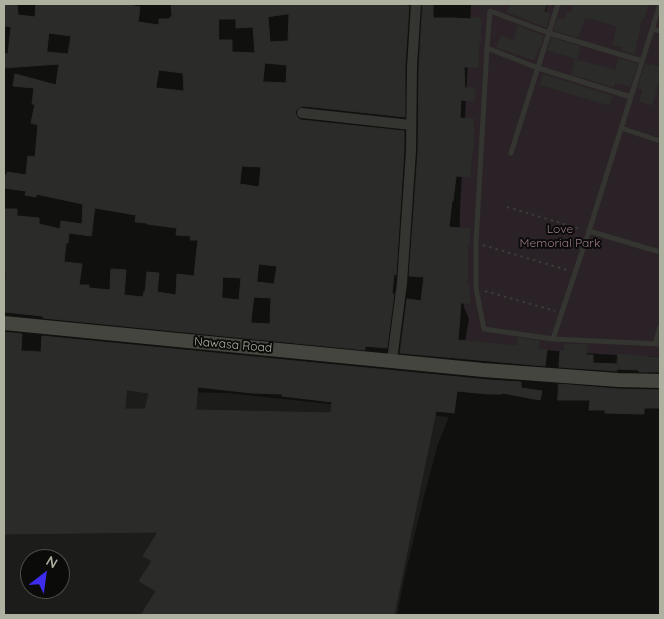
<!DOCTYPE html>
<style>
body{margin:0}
#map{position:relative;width:664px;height:619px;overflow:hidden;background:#10100f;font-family:Quicksand,sans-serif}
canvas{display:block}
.frame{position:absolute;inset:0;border:5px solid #afb1a0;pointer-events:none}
.north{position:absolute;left:20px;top:549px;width:50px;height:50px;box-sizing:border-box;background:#0b0b0a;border:1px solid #4d4d46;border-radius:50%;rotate:30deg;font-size:14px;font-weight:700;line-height:20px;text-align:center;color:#afb1a0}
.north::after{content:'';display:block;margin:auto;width:18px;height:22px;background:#3d2cec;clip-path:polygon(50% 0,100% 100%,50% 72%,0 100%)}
</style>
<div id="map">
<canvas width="664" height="619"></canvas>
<div class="frame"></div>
<div class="north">N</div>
</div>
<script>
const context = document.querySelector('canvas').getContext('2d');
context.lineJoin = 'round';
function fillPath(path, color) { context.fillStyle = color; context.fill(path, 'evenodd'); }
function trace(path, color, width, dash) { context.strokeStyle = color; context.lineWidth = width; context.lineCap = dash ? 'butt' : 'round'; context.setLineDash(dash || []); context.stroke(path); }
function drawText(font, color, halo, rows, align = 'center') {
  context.font = font + ' Quicksand,sans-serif'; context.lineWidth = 4; context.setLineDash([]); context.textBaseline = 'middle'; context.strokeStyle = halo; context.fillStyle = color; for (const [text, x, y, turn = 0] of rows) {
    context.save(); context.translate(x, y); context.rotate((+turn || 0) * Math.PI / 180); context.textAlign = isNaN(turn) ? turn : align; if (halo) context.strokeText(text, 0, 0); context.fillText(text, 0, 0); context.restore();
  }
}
fillPath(new Path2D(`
 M78,390L228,393L449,417L438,444L424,496L405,575L397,615H4V401L76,400ZM30,559H60V589H30Z`), '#1c1d1b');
fillPath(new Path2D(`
 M471,4H518L545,14L548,4H660V357C595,355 530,349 465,342L469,319L464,307L459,270L460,209Z`), '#2a2226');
const building = new Path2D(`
 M4,4H17L18,15L35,17L36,4H124L140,7L138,22L159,25V19H170V17H172L171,4L234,5L265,4H396L409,6L405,67V117L303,106L297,109L295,113L298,118L301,120L404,131V151L396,275L394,274L392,294H394L387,348L365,346V350L43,318V316L4,312V296H5L6,273H4V209H17V216L39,218V224L60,229L61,221L82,224L83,204L36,194V197L25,195L26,191L4,188V175H7V172L26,175L28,156L35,157L38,125L31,123L35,104H32L34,88L13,86L15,74L56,85L59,64L4,68V53L8,54L11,27L4,26ZM289,14L288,41L270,42L268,17ZM219,19H236V28L253,27L255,53L232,52V40H219ZM49,33L71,36L68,54L47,52ZM265,63L287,65L286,83L263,82ZM159,70L183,73L184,91L156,88ZM242,166L261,167L259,187L240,184ZM95,208L136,215L135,222L147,223V224L177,228L176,235L191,236L190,240H198L194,276L177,274L176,295L157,292L159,273L147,272L145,292H144L143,297L124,295L126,270L111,269L110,290L89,288V285H79L82,264L64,262L66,243H68L69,233L91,236ZM259,264L277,266L274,284L257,282ZM223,277L241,278L239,300L222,298ZM254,297L271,298L270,324L251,323Z
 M423,4H433V18H455L471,19V18H480L481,42L479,41L478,67H464L465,88H475L474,101L461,100L460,118L474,119L473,137H474L471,163L470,177L456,176L453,201H452L449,227L470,229L469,244H468L467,285H469L470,303H461L458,340L517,346L518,338L539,341L538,349L547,350L545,366L400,353L407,299L421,301L424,277L409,276L418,151L419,67Z
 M511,4H547L544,12L550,14L546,27L507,12Z
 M574,4H648L644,18L642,17L634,54L622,50L623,47L613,45L617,26L585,17L578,37L554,30L558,18L564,20L568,12L571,13Z
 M518,26L543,36L540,47H538L534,60L497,47L501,36L514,41Z
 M552,38L580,47L577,59L548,50Z
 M619,59L637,64L630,86L615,83L614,87L572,74L575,60L604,67L615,71Z
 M650,64L660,67V76L652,105L640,101L643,90L638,88L645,65L649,66Z
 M544,75L612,96L609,105L541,85Z
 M4,332L22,334L21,351L41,352L42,336L489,380L521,382V388L542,391L540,400L502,393V394H488L457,391L454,413L436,411L394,615H141L156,591L139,581L152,561L143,556L158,532L4,534ZM198,387L252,393L282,394V396L332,402L331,413L196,410ZM127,390L149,393L145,409H125Z
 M565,344L587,345L586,355H593V363L617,364V371L559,367L560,351H564Z
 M618,354L660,358V372H639V370L617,369Z
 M559,384L618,389L660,390V408H644V414L605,413V410H589L590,400H558Z`);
fillPath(building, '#2b2c2a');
trace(building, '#2b2c29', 1);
trace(new Path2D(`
 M507,207L581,229
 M483,245L567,270
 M485,291L555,311`), '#3b3c36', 2, [2.5, 4]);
trace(new Path2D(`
 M652,29L660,31
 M487,48L538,68L631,97
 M642,61L549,33L490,11L487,48L476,243V288L484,329L553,339L660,344
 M621,128L660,141
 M511,153L558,4
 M589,231L660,252
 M553,339L589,231L660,4
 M655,344L660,327`), '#343530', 5);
trace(new Path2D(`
 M302,113L411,125
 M392,360L402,283L411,151L412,67L416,4`), '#343530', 10);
trace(new Path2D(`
 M4,323L483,370L618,380L660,381`), '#44453e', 14);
drawText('12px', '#9c788a', '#0b0b0a', [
 ["Love",560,229],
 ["Memorial Park",560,243]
]);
drawText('12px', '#afb1a0', '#0b0b0a', [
 ["Nawasa Road",233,345,5]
]);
</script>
